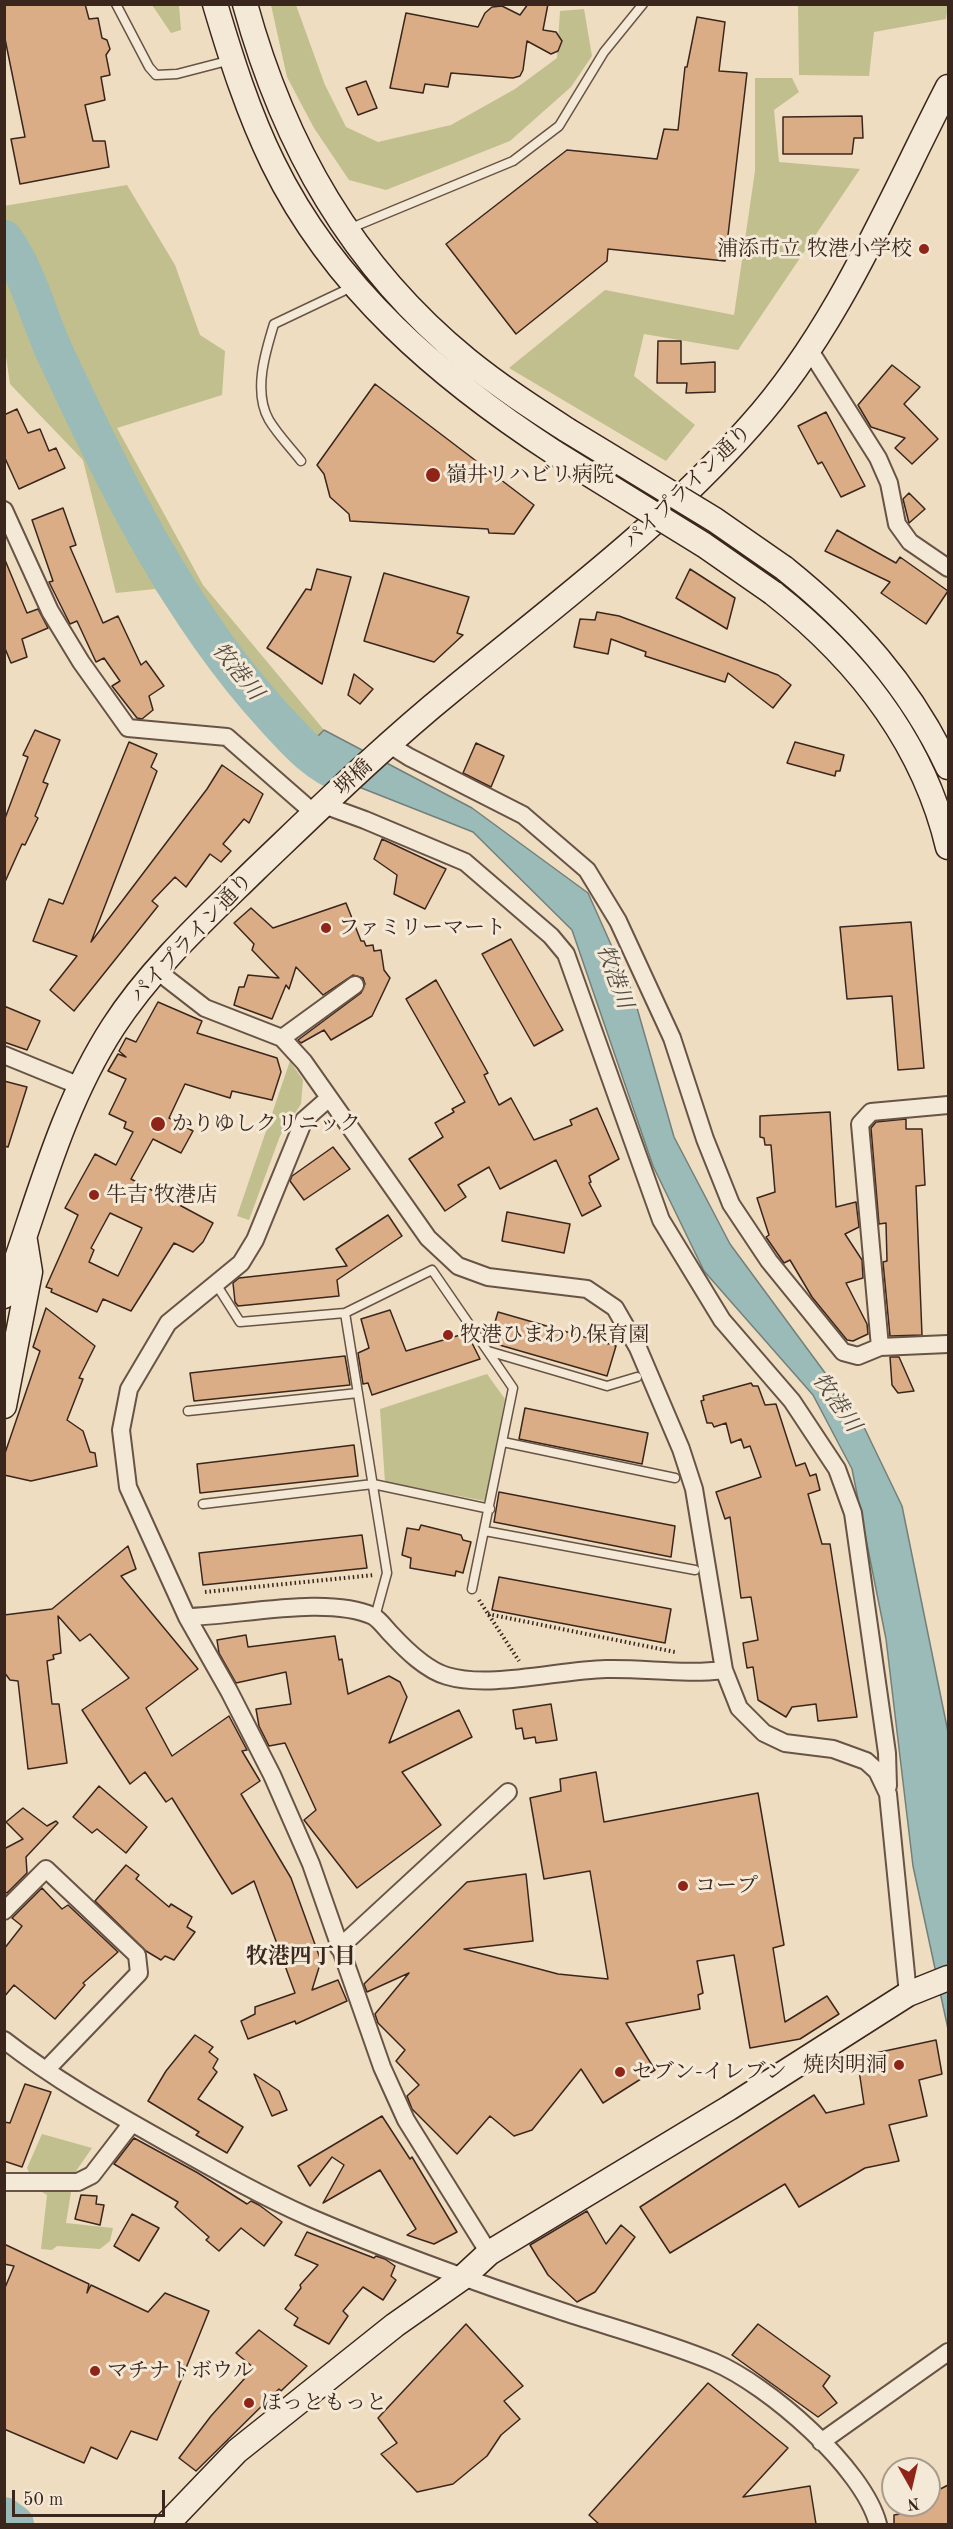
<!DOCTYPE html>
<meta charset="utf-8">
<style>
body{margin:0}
#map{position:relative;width:953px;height:2529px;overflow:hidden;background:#eeddc0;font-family:"Old Standard TT",serif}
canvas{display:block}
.frame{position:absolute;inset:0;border:6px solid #3b261d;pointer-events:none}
.north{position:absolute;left:881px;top:2457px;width:60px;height:60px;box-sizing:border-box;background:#f4e9d6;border:2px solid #aa9b8c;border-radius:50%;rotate:172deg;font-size:16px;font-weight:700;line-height:24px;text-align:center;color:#3b261d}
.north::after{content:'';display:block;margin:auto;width:21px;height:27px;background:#8f2418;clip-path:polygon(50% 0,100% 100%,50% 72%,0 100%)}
.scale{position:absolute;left:12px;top:2490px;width:153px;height:27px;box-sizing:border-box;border:3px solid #3b261d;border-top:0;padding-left:8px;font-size:18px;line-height:21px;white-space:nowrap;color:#3b261d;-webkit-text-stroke:4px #f4e9d6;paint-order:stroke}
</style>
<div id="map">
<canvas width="953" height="2529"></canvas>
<div class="frame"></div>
<div class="north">N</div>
<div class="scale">50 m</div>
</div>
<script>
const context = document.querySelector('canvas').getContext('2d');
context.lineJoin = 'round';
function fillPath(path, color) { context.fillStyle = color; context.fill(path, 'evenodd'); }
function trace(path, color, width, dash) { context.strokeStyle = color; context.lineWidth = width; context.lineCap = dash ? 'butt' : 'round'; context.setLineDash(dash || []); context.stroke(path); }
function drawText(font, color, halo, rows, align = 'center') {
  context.font = font + ' "Old Standard TT","Noto Serif JP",serif'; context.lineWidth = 6; context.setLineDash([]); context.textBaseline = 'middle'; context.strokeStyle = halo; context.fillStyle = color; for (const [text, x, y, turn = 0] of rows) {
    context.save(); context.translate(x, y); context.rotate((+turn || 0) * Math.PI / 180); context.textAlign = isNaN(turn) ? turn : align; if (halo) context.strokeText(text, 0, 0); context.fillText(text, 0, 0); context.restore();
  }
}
fillPath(new Path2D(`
 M152,5H179L181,30L171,33Z
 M271,5H296L325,85L346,127L378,142L451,125L515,89L557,58L560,11L584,9L592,56L571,87L510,141L386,190L349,180L314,128L287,77Z
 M798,5H948L946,19L874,32L869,76L799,75Z
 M755,78H792L799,92L774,110L779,162L860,169L738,350L644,334L634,376L695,425L666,461L509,368L605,290L734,315L755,171Z
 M127,185L175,265L200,335L225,351L222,395L117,428L203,585L324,730L320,738L273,705L220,636L197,648L155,589L116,593L83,460L10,384L4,343V206Z
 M290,1061L303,1080L301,1104L280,1136L249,1220L237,1216Z
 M487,1374L505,1399L485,1501L385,1482L380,1409Z
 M42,2134L92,2148L74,2174L66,2223L113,2228L110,2241L100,2249L57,2246L52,2250L41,2249L47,2195L37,2189L27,2168Z`), '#c0bf8d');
const water = new Path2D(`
 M324,730L472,808L588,893L633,994L674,1137L730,1244L862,1423L902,1506L948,1732V2029L913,1866L886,1639L852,1469L813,1395L704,1271L653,1166L572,930L473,832L293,761Z`);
fillPath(water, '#9abbb8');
trace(water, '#747f7a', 1.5);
trace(new Path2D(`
 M4,239C28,273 37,313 54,351C114,479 177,611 273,716C294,739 317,766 346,775
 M4,2516L15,2524`), '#9abbb8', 38);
const building = new Path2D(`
 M4,4H85L89,19L98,18L102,38L107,40L110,49L106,55L110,75L101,77L105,100L85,105L93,141H105L109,167L20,184L11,139L25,137L4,34Z
 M528,4H548L543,30L556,32L562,41L558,51L551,54L527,41L523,70L520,76L513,78L451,73L448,87L425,84L423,93L390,88L406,13L478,27L485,13L492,7L502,6L520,15Z
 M697,17L725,22L719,71L747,73L725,261L608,249L607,261L516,334L446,244L567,150L657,159L664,129L678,130L685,67H687Z
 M366,81L377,108L358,115L346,88Z
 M862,116L863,138H854L852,154H783V117Z
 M658,341H681V364L715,362V392L686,393L687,383H657Z
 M892,365L920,387L904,404L938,439L912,464L895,448L905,438L871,427L858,405Z
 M375,384L534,505L514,534L489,533L488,529L350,521L349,514L330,497L324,474L317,465Z
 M17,409L28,433L40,429L49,451L56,448L65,468L19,489L4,456V415Z
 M826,412L865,486L841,497L822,462L818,464L798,426Z
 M909,493L925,509L909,523L903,499Z
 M63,508L76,545L70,547L103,623L118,616L141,665L146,661L164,686L149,696L153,710L142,719L137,718L112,686L120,681L104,658L96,662L77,621L70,624L49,582L53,581L32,520Z
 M837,530L896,563L900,557L948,591L926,624L881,593L890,582L825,551Z
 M5,560L27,613L38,609L48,628L22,639L27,657L11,663L4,646Z
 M317,569L351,577L322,684L267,648L306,589L311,590Z
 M690,569L735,598L727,629L676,598Z
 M384,573L469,597L457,633L463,635L434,662L364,641Z
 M597,612L619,616L778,675L791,685L773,708L728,673L725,682L645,656L646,652L611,639L608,654L574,647L580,619L595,620Z
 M354,674L373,689L360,704L348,695Z
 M35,730L60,740L43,782L48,784L35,816L38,818L25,845L22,844L4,884V821L28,757L23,755Z
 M129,742L157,754L151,767L157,771L91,942L207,789L222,765L263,794L249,823L244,819L223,844L231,851L221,862L210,854L186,887L175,877L152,901L158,906L74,1011L50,990L77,956L33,941L49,899L63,904Z
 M795,742L844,755L840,771H836L835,776L787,763Z
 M476,743L504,756L491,787L463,773Z
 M382,839L446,869L425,909L394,894L397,875L374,859Z
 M346,903L361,941H364L366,946L373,945L374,951L381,950L384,970L390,978L372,1016L331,1040L324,1030L301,1043L298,1040L361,993L365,984L363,978L353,975L323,995L296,967L289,989L286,985L272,1019L234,1005L239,987H244L248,975L279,978L252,950L254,944L234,923L251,908L273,928Z
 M911,922L924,1068L898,1070L892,996L847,999L840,927Z
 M511,939L563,1030L534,1046L482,954Z
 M436,980L488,1073L484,1075L499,1105L511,1098L534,1140L572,1125L570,1120L597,1108L619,1159L589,1176L591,1182L589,1183L601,1206L582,1216L556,1160L500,1189L489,1167L458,1185L466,1197L445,1211L409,1159L443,1137L435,1123L454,1112L452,1109L465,1102L406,999Z
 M158,1002L202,1021L197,1033L277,1058L281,1072L272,1100L232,1091L230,1098L185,1084L169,1118L193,1131L181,1153L153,1139L131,1179L213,1223L203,1242L193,1252L174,1243L131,1311L103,1299L97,1312L51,1292L52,1289L46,1287L78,1215L65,1208L95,1154L116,1165L133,1132L124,1128L126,1122L109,1114L126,1079L108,1071L118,1054L126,1057L119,1051L126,1038L136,1042ZM110,1213L142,1228L118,1276L89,1262L94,1250L91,1248Z
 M4,1006L40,1021L27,1050L4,1042Z
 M4,1081L27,1087L8,1147L4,1146Z
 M830,1112L836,1207L856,1202L859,1227L845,1234L862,1260L863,1278L846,1283L867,1324L868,1334L853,1341L847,1340L812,1297L790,1260L784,1263L766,1237L769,1235L757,1198L775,1192L771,1145H765L764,1138L760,1137V1116Z
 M906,1119V1129H922L925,1185L916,1186L922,1335L890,1336L883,1262L887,1261L886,1223L879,1224L871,1128L876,1122Z
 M333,1147L350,1169L304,1200L290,1181L292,1176Z
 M507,1212L570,1224L564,1253L502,1241Z
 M388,1215L402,1236L337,1280L339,1296L238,1306L235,1302L233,1283L239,1278L347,1266L336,1249Z
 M46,1308L95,1346L79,1378L83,1379L67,1420L83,1431L90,1452L95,1453L97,1466L31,1481L4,1475V1456L40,1351L33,1347Z
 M390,1310L406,1351L467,1333L480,1359L372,1395L368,1383L363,1384L358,1353L369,1348L361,1319Z
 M498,1312L616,1346L607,1376L489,1342Z
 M345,1356L350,1385L194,1401L190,1373Z
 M890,1357H899L914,1391L898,1393L892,1385Z
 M751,1383L753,1386H758L765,1405L776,1404L796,1466L805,1463L810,1476L816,1474L820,1490L808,1494L822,1544H830L857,1717L818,1721L816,1704L792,1707L786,1717L758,1700L753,1667L747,1668L743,1643L758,1640L751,1597L741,1598L730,1517L725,1519L716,1492L761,1477L750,1446L744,1448L741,1439L731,1443L726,1423L714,1427L712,1423H707L701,1401L704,1400L703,1396Z
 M525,1408L648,1433L642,1464L519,1439Z
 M354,1445L358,1476L200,1493L197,1464Z
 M499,1492L675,1526L671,1557L494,1522Z
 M421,1525L461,1535L463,1540L471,1542L463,1573L456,1571L455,1576L410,1568L411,1558L402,1555L407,1528L419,1530Z
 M362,1535L367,1568L203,1585L199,1553Z
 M128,1546L136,1569L121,1576L198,1669L146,1708L172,1756L229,1716L247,1750L242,1751L260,1781L241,1794L291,1878L321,1961L312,1990L338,1980L347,2001L296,2024L295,2021L248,2039L241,2021L255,2014V2007L295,1993L254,1881L232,1894L172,1798L166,1802L145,1772L130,1784L82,1710L129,1678L90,1634L80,1641L58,1616L61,1653L53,1655L54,1659L47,1661L52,1704H59L67,1763L28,1769L18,1681L10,1680L4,1672V1615L52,1609Z
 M499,1577L671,1609L665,1643L492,1610Z
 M246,1635L248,1647L335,1636L339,1660L342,1659L348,1694L389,1676L400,1682L407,1697L389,1743L459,1710L472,1737L402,1772L441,1825L357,1888L304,1820L316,1810L285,1743L269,1746L259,1726L256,1709L291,1704L286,1672L236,1683L219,1653L217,1640Z
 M551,1704L557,1740L536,1743L535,1737L524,1739L522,1728L516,1729L513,1710Z
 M596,1772L604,1822L758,1793L784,1945L773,1948L785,2022L827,1996L839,2014L800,2039L750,2048L734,1955L697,1961L703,1993L698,1995L700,2009L626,2023L655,2070L603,2103L581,2069L532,2130L514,2136L490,2116L457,2154L412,2109L407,2096L419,2085L396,2061L405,2050L378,2023L375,2014L409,1973L367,1992L364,1984L467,1882L526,1874L533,1941L464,1949L558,1974L608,1979L590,1871L544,1879L530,1798L561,1791L560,1779Z
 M99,1786L147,1827L126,1853L97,1829L92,1833L73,1817Z
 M23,1808L47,1826L56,1821L58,1823L26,1857L27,1873L7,1893L4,1891V1849L23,1839L6,1822Z
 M126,1865L139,1875L136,1879L169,1907L171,1904L192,1917L187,1927L195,1932L174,1960L165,1956L161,1960L146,1951L95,1901Z
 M42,1888L62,1909L68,1905L118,1952L83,1983L85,1985L55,2019L14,1985L4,1997V1949L22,1926L12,1918Z
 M195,2035L213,2047L209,2052L218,2059L213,2068L217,2072L198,2099L243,2127L227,2153L196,2135L199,2132L148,2101L166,2071Z
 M936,2040L942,2074L919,2080L927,2116L889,2125L899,2161L865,2168L799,2207L785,2184L670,2253L640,2207L814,2095L826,2113L864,2104L857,2057Z
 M254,2074L279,2091L287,2110L272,2116Z
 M25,2084L51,2092L22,2167L4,2161V2122L10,2123Z
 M382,2116L410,2159L412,2157L457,2232L434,2244L407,2235L416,2229L380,2170L323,2203L344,2165L332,2157L310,2186L298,2166Z
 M134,2138L198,2173L247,2204L251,2201L259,2205L282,2222L264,2246L241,2228L219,2251L206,2240L209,2237L175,2207L178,2202L114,2164Z
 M81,2195L97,2196L96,2204L104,2205L100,2225L75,2219Z
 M587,2211L606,2244L621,2225L635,2237L595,2292L577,2302L548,2275L530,2245Z
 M132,2214L159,2228L139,2261L114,2246Z
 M307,2232L374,2258L376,2256L385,2259L395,2266L391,2276L396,2280L383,2300L363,2287L343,2311L348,2316L329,2344L294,2325L298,2318L285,2309L301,2288L300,2285L318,2265L295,2255Z
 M4,2244L89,2284L87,2293L91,2285L148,2312L165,2293L209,2311L157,2440L131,2431L117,2459L91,2447L84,2463L4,2429V2290L14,2266L4,2264Z
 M466,2324L523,2386L504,2401L520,2419L501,2435L487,2456L453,2484L417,2492L381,2454L397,2443L378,2418Z
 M758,2324L830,2376L823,2386L837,2403L818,2417L732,2355Z
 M259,2330L307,2366L281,2391L279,2389L196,2471L179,2458L211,2416L254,2368L236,2353Z
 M708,2383L788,2448L743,2497L810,2486L816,2524H599L589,2515Z
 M948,2485V2524H894V2515L925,2510V2505H929V2495Z`);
fillPath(building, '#dbad87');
trace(building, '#3b261d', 1.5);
const lane = new Path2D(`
 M116,4L149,67L156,75L177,74L231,60
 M351,228L513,161L559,126L604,52L643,4
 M301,461C291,448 278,435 269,420C253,392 265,353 274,324L354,286
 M216,1284L240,1322L345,1313
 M488,1351L607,1386L637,1377
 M188,1411L358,1393
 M503,1442L675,1478
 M203,1504L373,1484L490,1509
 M485,1531L695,1570
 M375,1617L387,1573L345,1313L432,1270L513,1388L472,1589`);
const street = new Path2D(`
 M809,349L878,458L889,483L897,524L910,542L948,568
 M4,510L50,611L81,662L128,728L227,737L315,814
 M390,745L409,757L523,815L587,870L618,921L672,1038L705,1139L731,1204L769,1261L843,1352L858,1356L880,1347L948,1344
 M324,805L365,820L465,862L551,936L566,954L661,1220L722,1320L792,1401L837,1469L853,1513L887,1753L888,1786
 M156,970L205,1008L282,1038L304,1062L428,1238L458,1266L488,1277L587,1289L615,1308L638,1348L681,1449L694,1489L724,1670L739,1708L764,1733L785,1743L833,1749L866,1761L877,1771L888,1794L908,1994
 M282,1038L355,985
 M4,1055L80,1086
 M329,1098L304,1120L255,1240L241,1263L168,1323L129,1389L121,1430L128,1487L187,1617L229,1691L272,1775L311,1864L382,2067L406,2120L489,2253
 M880,1347L860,1124L871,1112L948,1105
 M187,1617C238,1616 327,1595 373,1616C380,1620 386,1629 392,1635C406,1650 426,1670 447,1676C490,1689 559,1670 606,1669C646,1668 684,1675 724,1670
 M4,1911L46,1869L137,1955L139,1973L46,2070
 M339,1948L508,1792
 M4,2040C54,2079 109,2110 164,2141C212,2168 259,2195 309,2217C393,2253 477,2283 564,2312C613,2328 666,2342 714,2362C768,2385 863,2467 878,2524
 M4,2182H78L92,2175L132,2123
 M821,2442L948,2352`);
const secondary = new Path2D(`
 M215,4C231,58 248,112 273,163C334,288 440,378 555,453
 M245,4C284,146 352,266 467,360C499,386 533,408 567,430
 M784,568C855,625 909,685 948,767
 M773,593C857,659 923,742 948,847
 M4,1296C37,1205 60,1109 113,1027C151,968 205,919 255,870C319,809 383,746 452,690C555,605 662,526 751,425C838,328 889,201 948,87
 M4,1406L30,1272L25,1241
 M167,2524L237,2451L395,2325L462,2278L489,2253L729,2108L908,1994L948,1978`);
trace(lane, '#685446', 11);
trace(street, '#685446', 20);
trace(secondary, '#3b261d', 27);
trace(new Path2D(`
 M205,1592L374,1575
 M479,1600L519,1661
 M488,1614L675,1652`), '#3b261d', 4, [1.5, 3]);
trace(lane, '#f4e9d6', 8);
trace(street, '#f4e9d6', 16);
trace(secondary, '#f4e9d6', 24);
const secondaryBridge = new Path2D(`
 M567,430L715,520L784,568
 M555,453L704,545L773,593`);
trace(secondaryBridge, '#3b261d', 27, []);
trace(secondaryBridge, '#f4e9d6', 24);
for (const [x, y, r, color] of [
 [924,249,6,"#8f2418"],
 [433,475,8,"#8f2418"],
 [326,928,6,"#8f2418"],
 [158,1124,8,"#8f2418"],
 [94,1195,6,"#8f2418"],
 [448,1335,6,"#8f2418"],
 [683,1886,6,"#8f2418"],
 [899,2065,6,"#8f2418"],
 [620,2072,6,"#8f2418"],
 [95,2371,6,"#8f2418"],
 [249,2403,6,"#8f2418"]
]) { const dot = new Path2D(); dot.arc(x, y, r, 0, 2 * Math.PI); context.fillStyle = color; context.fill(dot); trace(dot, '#f4e9d6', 2); }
drawText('21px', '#3b261d', '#f4e9d6', [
 ["浦添市立 牧港小学校",912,249,"right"],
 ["嶺井リハビリ病院",446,475],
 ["ファミリーマート",338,928],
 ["かりゆしクリニック",172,1124],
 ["牛吉 牧港店",106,1195],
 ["牧港ひまわり保育園",460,1335],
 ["コープ",695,1886],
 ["焼肉明洞",887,2065,"right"],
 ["セブン-イレブン",632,2072],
 ["マチナトボウル",107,2371],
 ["ほっともっと",261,2403]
], 'left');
drawText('21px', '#3b261d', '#f4e9d6', [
 ["パイプライン通り",688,487,-44],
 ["堺橋",354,778,-43],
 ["パイプライン通り",192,938,-47]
]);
drawText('italic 22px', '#534b44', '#f4e9d6', [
 ["牧港川",237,672,51],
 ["牧港川",614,977,70],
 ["牧港川",836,1403,55]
]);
drawText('bold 22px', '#3b261d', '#f4e9d6', [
 ["牧港四丁目",301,1957]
]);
</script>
